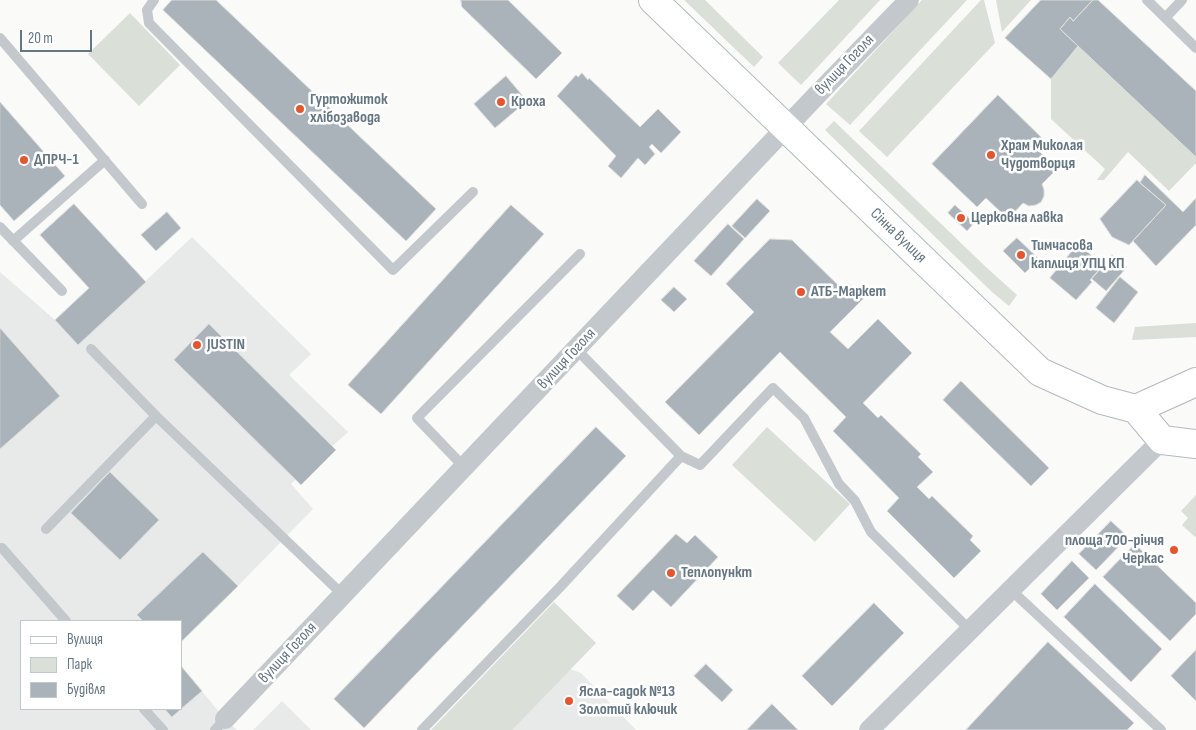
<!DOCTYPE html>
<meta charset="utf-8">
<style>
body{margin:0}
#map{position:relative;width:1196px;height:730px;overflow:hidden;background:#fafaf8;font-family:"Sofia Sans Condensed",sans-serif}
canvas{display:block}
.legend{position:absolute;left:20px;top:620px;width:162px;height:90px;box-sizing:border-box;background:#fff;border:1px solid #c1c8cd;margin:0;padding:6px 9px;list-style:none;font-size:15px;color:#657683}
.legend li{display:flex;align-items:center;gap:10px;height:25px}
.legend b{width:25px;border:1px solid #c1c8cd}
.scale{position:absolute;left:20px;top:30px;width:72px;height:22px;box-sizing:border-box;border:2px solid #657683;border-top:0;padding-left:6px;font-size:15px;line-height:18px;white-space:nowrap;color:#657683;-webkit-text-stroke:4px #fff;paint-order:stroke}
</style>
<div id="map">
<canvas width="1196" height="730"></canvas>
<ul class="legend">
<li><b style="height:6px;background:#fff"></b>Вулиця</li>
<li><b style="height:14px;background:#dadfd7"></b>Парк</li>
<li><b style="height:14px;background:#aab3b9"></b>Будівля</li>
</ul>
<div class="scale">20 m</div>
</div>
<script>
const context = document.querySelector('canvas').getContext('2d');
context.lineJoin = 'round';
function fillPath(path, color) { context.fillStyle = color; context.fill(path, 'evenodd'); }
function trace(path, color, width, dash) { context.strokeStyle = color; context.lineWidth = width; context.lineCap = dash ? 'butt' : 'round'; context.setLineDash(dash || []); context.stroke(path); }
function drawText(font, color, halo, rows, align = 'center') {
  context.font = font + ' "Sofia Sans Condensed",sans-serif'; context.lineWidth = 5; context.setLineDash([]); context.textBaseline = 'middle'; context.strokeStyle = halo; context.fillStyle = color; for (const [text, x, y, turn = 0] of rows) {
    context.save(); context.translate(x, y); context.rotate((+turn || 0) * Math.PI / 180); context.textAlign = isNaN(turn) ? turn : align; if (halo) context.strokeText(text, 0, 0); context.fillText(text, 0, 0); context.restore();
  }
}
fillPath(new Path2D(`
 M192,237L311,354L289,375L348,432L291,484L313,509L238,586L203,552L138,615L143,621H21V709H181V666L225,719L237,730H0V272L55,320L78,345Z
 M565,667L581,673L636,730H501Z
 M282,701L311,730H253Z`), '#e8e9e9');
fillPath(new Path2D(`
 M684,0H705L763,57L754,67Z
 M839,0H880L801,85L778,63Z
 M922,0H967L850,125L826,104Z
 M981,0H984L995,43L887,157L859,131Z
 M996,0H1031L1002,32Z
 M130,13L180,65L139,106L88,54Z
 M1078,46L1196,157V165L1195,164L1169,191L1128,152L1104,180H1097L1105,169L1051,119V79Z
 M834,121L987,268L1017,295L1009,306L992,292L825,130Z
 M1196,323V337L1132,340L1135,327Z
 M767,427L850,504L815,542L732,465Z
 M1196,495V536L1195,537L1182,525L1188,518L1181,511Z
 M554,602L596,643L512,730H431Z`), '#dadfd7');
const building = new Path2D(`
 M172,0H216L436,209L406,241L163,10Z
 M461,0H508L562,53L536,79L462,7Z
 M1041,0H1093L1073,21L1070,17L1060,29L1078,46L1051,79L1005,38Z
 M1093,0H1098L1196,91V157L1060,29L1070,17L1073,21Z
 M582,73L588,80L589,78L640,127L658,109L681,132L661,153L652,144L649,147L655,154L645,165L638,158L621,178L608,166L616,156L557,96L576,75L578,77Z
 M506,76L527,101L495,128L474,104Z
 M998,95L1043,139L1035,147L1057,169L1042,184L1044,190V196L1041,202L1036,205L1029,206L1023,203L1008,219L986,198L977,207L932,164Z
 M0,102L65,176L14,221L0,205Z
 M1145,175L1183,212L1196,198V225L1156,266L1133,241L1166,205L1140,183Z
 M1137,180L1166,205L1129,245L1112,237L1100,219Z
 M757,199L770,211L745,238L732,226Z
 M74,204L146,282L78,345L55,320L89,288L40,235Z
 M511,205L544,234L381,414L348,385Z
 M955,205L974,223L967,231L948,213Z
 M167,212L181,228L156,251L141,235Z
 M728,224L744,239L711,276L694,261Z
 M1017,238L1039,259L1025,273L1003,251Z
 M770,239L792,240L842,289L848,283L864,298L830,332L848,349L878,319L912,353L863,403L878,418L881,415L921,454L918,457L933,472L917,487L929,499L932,496L973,536L970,540L981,551L954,578L887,511L899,498L833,431L846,417L780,352L699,435L665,402L754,312L726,284Z
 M1078,244L1103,265L1090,280L1092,282L1076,300L1050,278Z
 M1112,255L1127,267L1106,291L1092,279Z
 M1120,277L1138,292L1114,323L1096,308Z
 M674,287L687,299L674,312L661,300Z
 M209,324L336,450L301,485L174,360Z
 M0,328L60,396L0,449Z
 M961,381L1049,468L1031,486L943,400Z
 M596,427L626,456L364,728L334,699Z
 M110,472L159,520L120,560L71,513Z
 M1111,521L1128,537L1096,570L1079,554Z
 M676,534L687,543L695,535L718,557L671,607L653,590L633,611L617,596Z
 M1135,544L1196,603V614L1170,641L1103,577Z
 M203,552L238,586L181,642V621H143L137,615Z
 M1072,561L1089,578L1057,610L1041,594Z
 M1095,584L1162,649L1131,682L1064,617Z
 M874,603L904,633L832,706L802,676Z
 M1048,642L1134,723L1127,730H966Z
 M1196,650V701L1171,676Z
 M706,664L733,690L722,702L694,676Z
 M181,666L202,691L181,709Z
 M772,704L798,730H747Z
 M165,709H181L172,717Z`);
fillPath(building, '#aab3b9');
trace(building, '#dcdcda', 1);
const secondary = new Path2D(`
 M653,0L1040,372L1102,400L1136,409L1162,440L1196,444
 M1136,409L1196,382`);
trace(secondary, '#b3babf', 30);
trace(new Path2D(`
 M154,0L147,10L149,23L393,270L473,192
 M1147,0L1196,48
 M1166,17L1182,0
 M0,38L142,204
 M0,227L62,291
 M13,241L105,160
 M91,349L156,416
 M681,456L700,465L773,388L804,418L839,484L855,501L871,532L970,630
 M464,467L417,418L580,254
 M46,529L156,416L343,595
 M0,548H2L66,621
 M1011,590L1161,730
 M144,709L163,730
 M215,730L225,719
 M422,730L561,586L681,456L576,349`), '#c3c8cc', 10);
trace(new Path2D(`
 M225,719L814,98L909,0
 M869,730L1162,440`), '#c3c8cc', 20);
trace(secondary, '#fff', 28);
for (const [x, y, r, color] of [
 [501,102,5,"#e4572e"],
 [300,109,5,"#e4572e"],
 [991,155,5,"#e4572e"],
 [24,160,5,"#e4572e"],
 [961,218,5,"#e4572e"],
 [1021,255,5,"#e4572e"],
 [801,292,5,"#e4572e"],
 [197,345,5,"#e4572e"],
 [1174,550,5,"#e4572e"],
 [671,573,5,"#e4572e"],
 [569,701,5,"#e4572e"]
]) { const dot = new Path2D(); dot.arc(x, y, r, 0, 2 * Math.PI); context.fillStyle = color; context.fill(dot); trace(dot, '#fff', 2); }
drawText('16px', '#657683', '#fff', [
 ["вулиця Гоголя",845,65,-46],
 ["Сінна вулиця",898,236,44],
 ["вулиця Гоголя",567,359,-47],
 ["вулиця Гоголя",288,653,-47]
]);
drawText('bold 16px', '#657683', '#fff', [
 ["Гуртожиток",310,100],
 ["хлібозавода",310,118],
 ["Кроха",511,102],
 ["Храм Миколая",1001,146],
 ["Чудотворця",1001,164],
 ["ДПРЧ-1",34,160],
 ["Церковна лавка",971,218],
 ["Тимчасова",1031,246],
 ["каплиця УПЦ КП",1031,264],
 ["АТБ-Маркет",811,292],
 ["JUSTIN",207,345],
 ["площа 700-річчя",1164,541,"right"],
 ["Черкас",1164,559,"right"],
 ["Теплопункт",681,573],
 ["Ясла-садок №13",579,692],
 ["Золотий ключик",579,710]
], 'left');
</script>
